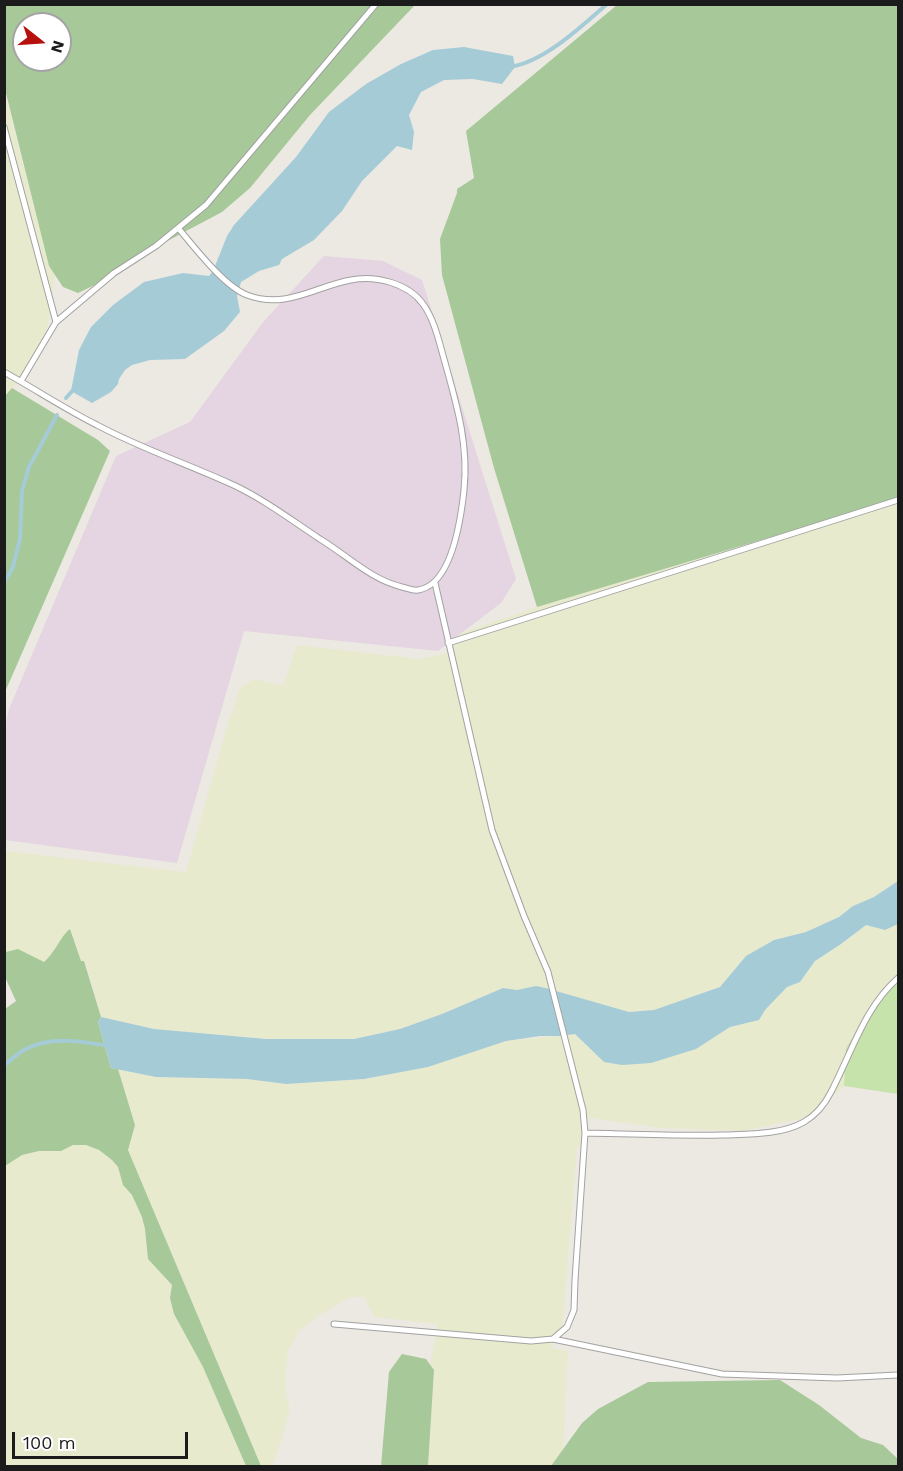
<!DOCTYPE html>
<style>
body{margin:0}
#map{position:relative;width:903px;height:1471px;overflow:hidden;background:#ece9e2;font-family:"Work Sans",sans-serif}
canvas{display:block}
.frame{position:absolute;inset:0;border:6px solid #1b1b1b;pointer-events:none}
.north{position:absolute;left:12px;top:12px;width:60px;height:60px;box-sizing:border-box;background:#fff;border:2px solid #a4a4a4;border-radius:50%;rotate:107deg;font-size:16px;font-weight:700;line-height:24px;text-align:center;color:#1b1b1b}
.north::after{content:'';display:block;margin:auto;width:21px;height:27px;background:#b7110f;clip-path:polygon(50% 0,100% 100%,50% 72%,0 100%)}
.scale{position:absolute;left:12px;top:1432px;width:176px;height:27px;box-sizing:border-box;border:3px solid #1b1b1b;border-top:0;padding-left:8px;font-size:18px;line-height:21px;white-space:nowrap;color:#1b1b1b;-webkit-text-stroke:4px #fff;paint-order:stroke}
</style>
<div id="map">
<canvas width="903" height="1471"></canvas>
<div class="frame"></div>
<div class="north">N</div>
<div class="scale">100 m</div>
</div>
<script>
const context = document.querySelector('canvas').getContext('2d');
context.lineJoin = 'round';
function fillPath(path, color) { context.fillStyle = color; context.fill(path, 'evenodd'); }
function trace(path, color, width, dash) { context.strokeStyle = color; context.lineWidth = width; context.lineCap = dash ? 'butt' : 'round'; context.setLineDash(dash || []); context.stroke(path); }
fillPath(new Path2D(`
 M324,256L383,261L422,280L516,579L501,603L438,651L244,631L177,863L5,840L4,732L9,709L116,456L190,422L264,321Z`), '#e5d4e1');
fillPath(new Path2D(`
 M4,89L49,266L55,275L50,315L42,348L30,369L5,397Z
 M898,499V881L874,897L853,906L839,917L806,932L774,940L746,956L720,987L654,1010L629,1012L536,986L517,990L503,988L442,1014L400,1029L354,1039H266L153,1029L101,1017L85,961H81L70,927L53,954L44,962L6,952L5,954V851L186,872L226,730L240,688L254,679L283,686L297,645L419,659L445,654L461,633L537,607Z
 M898,924V977L846,1048L845,1086L809,1117L743,1131L663,1128L589,1118L586,1147H577L562,1332L557,1335L552,1348L568,1351L563,1451L553,1465L428,1466L434,1370L430,1365L438,1324L375,1317L364,1297H351L319,1315L299,1331L288,1351L285,1378V1392L290,1409L281,1442L272,1466H261L128,1150L135,1124L118,1069L156,1077L247,1079L286,1084L364,1079L428,1067L506,1041L575,1034L604,1062L681,1052L697,1048L730,1027L759,1020L765,1010L787,987L800,982L815,961L841,944L866,925L885,930Z
 M73,1145H86L99,1150L112,1160L118,1167L123,1185L132,1195L142,1217L145,1229L148,1259L172,1285L170,1298L174,1314L203,1367L246,1466H5V1166L22,1155L39,1151H61Z`), '#e8eace');
fillPath(new Path2D(`
 M898,977V1094L844,1086L846,1048L877,999Z`), '#c6e3ab');
fillPath(new Path2D(`
 M4,5H415L310,115L250,188L222,212L141,255L103,281L78,293L63,287L49,266L5,89ZM24,24H60V60H24Z
 M617,5H898V499L537,607L494,468L442,275L440,239L457,193V189L474,178L466,131Z
 M12,388L98,440L110,451L5,692L4,397Z
 M70,929L81,961H84L101,1017L98,1022L111,1068L118,1069L135,1125L128,1150L261,1466H246L203,1367L174,1314L170,1298L172,1285L148,1259L145,1229L142,1217L132,1195L123,1185L118,1167L112,1160L99,1150L86,1145H73L61,1151H39L22,1155L5,1166V1009L16,1001L5,977V954L6,952L18,949L44,962C55,953 62,934 70,929Z
 M402,1354L426,1359L434,1370L428,1466H381L389,1372Z
 M780,1380L819,1405L861,1438L883,1445L898,1459V1466H551L582,1423L598,1409L648,1382Z`), '#a7c899');
fillPath(new Path2D(`
 M464,47L513,56L515,67L502,84L473,79L444,80L421,92L409,115L414,132L412,150L397,146L362,181L342,211L314,240L282,259L279,265L259,271L241,282L237,296L240,312L224,331L185,359L150,360L132,365L125,370L119,379L118,384L111,392L92,403L71,391L79,350L91,327L113,305L144,282L183,273L209,276L213,271L227,236L234,225L296,157L329,112L366,84L401,64L433,50Z
 M898,881V924L885,930L866,925L841,944L815,961L800,982L787,987L765,1010L759,1020L730,1027L696,1049L651,1063L622,1065L604,1062L575,1034L567,1035L556,991L629,1012L654,1010L720,987L746,956L774,940L806,932L839,917L853,906L874,897Z
 M536,986L550,989L561,1036H540L506,1041L428,1067L364,1079L286,1084L247,1079L156,1077L111,1068L98,1022L101,1017L154,1029L266,1039H354L400,1029L442,1014L503,988L517,990Z`), '#a5cbd7');
trace(new Path2D(`
 M510,67C544,62 581,27 607,4
 M66,398L74,389
 M4,583L13,567L20,539L22,491L29,467L57,415
 M4,1065C11,1060 17,1054 24,1050C50,1036 81,1041 109,1046`), '#a5cbd7', 4);
const lane = new Path2D(`
 M4,127L56,322
 M4,372C35,389 65,409 97,425C140,448 185,463 229,483C261,497 291,520 320,539C348,556 370,579 402,587C407,588 413,591 418,590C452,585 461,518 464,490C469,444 456,402 444,359C439,341 434,319 423,304C408,283 375,275 351,280C316,286 286,310 247,295C224,286 195,248 179,229
 M21,381L56,322L114,273L156,246L206,205L376,4
 M448,643L898,500
 M585,1133C631,1134 677,1136 723,1135C749,1134 781,1135 804,1122C816,1115 825,1104 831,1092C852,1052 864,1008 898,978
 M334,1324L531,1341L553,1339L567,1327L574,1310L575,1280L585,1133L583,1110L548,972L524,916L492,830L435,583
 M553,1339L722,1374L837,1378L898,1375`);
trace(lane, '#a2a2a2', 7);
trace(lane, '#fff', 5);
</script>
